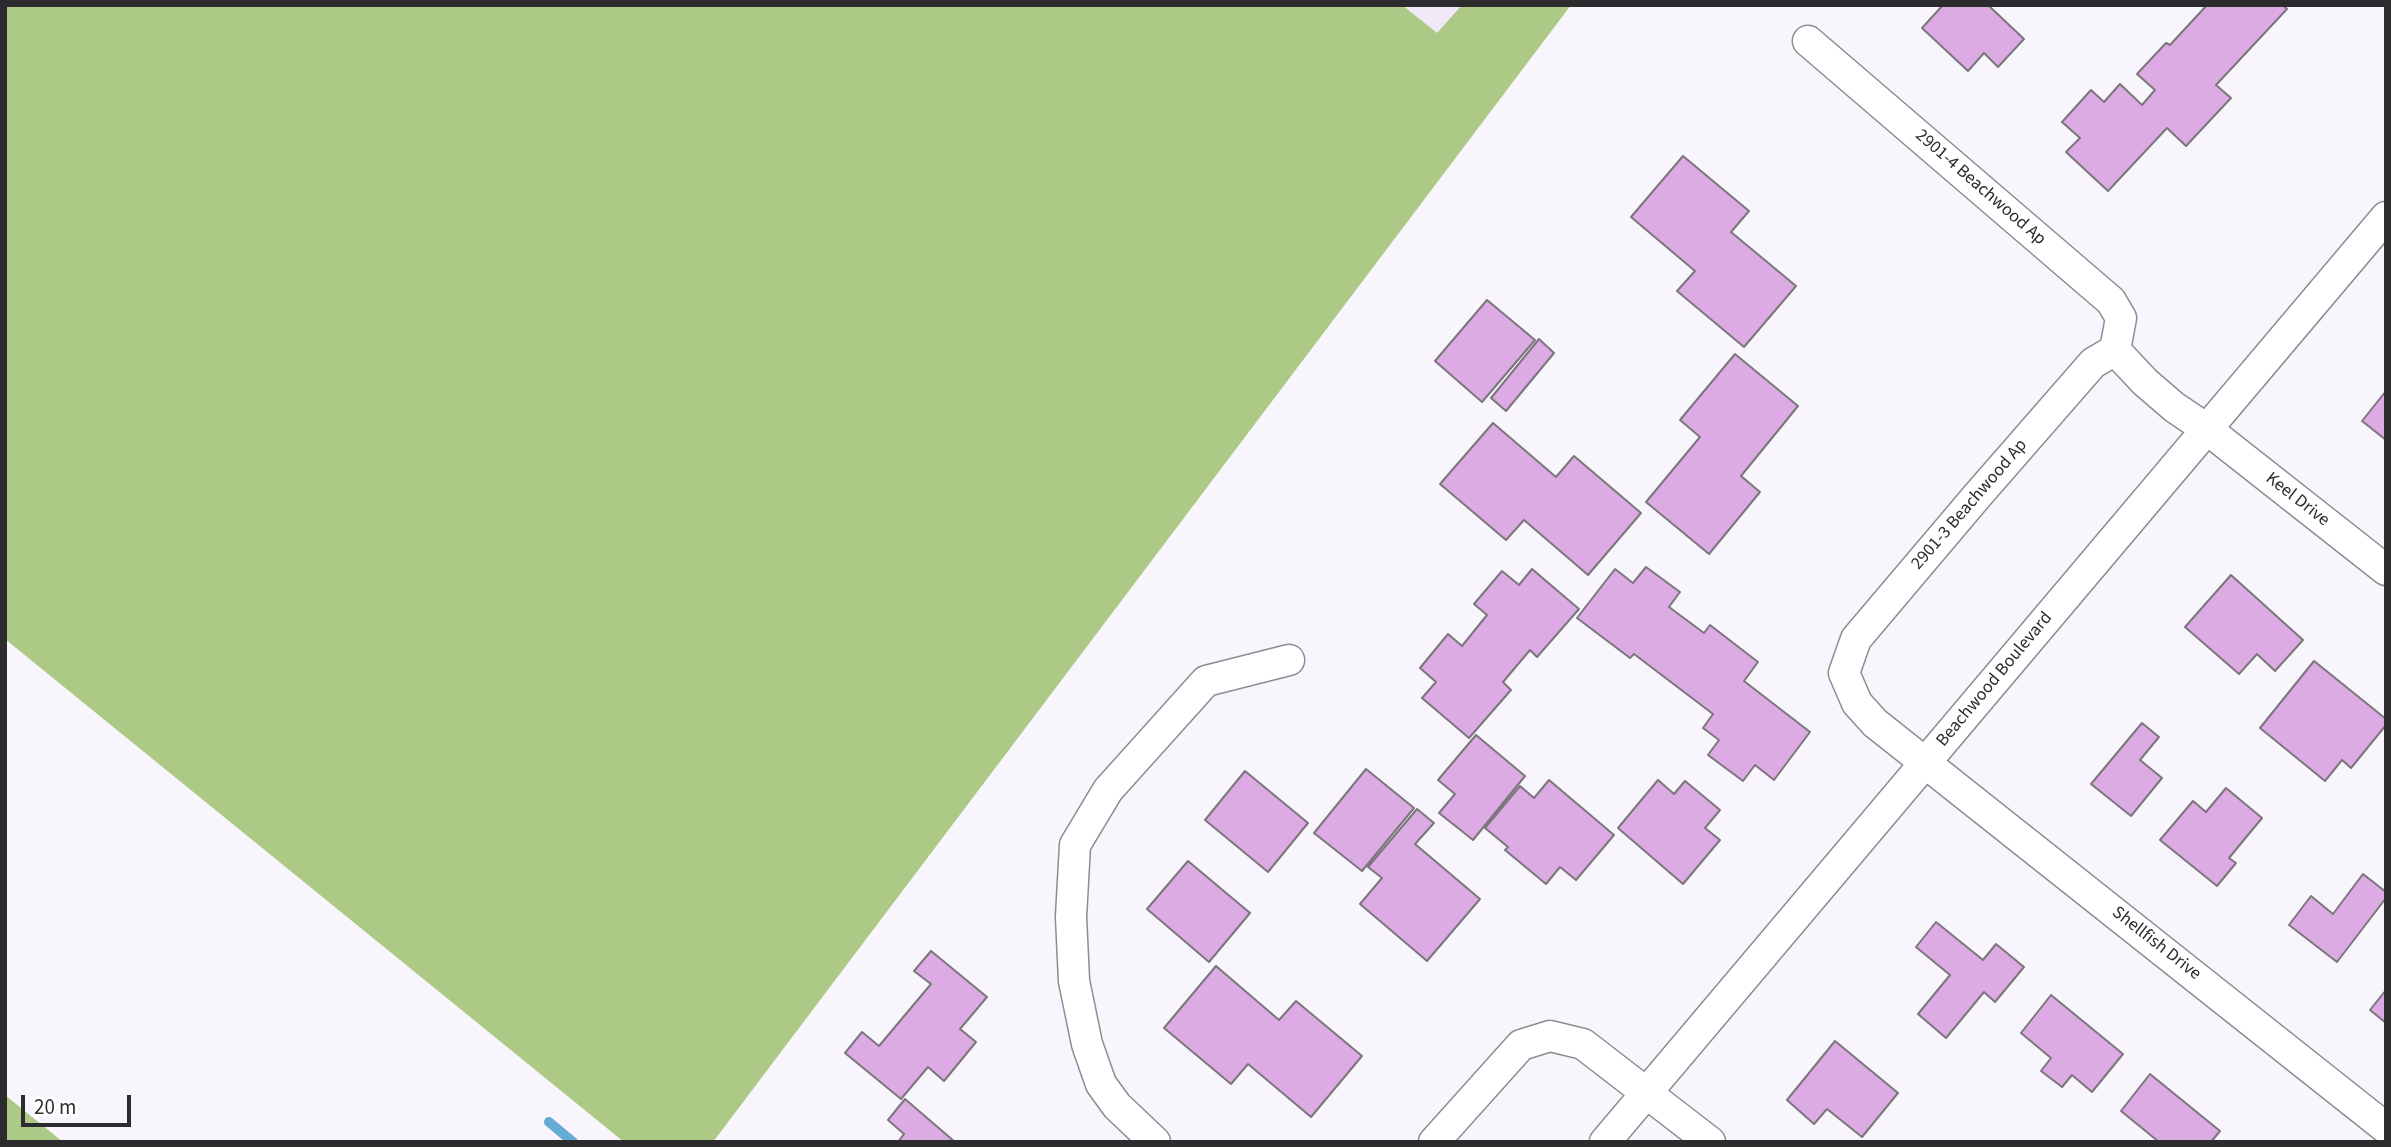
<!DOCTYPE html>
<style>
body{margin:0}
#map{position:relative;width:2391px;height:1147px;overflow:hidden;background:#f9f5fc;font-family:"Source Sans 3",sans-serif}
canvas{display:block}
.frame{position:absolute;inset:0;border:7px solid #2c2b2e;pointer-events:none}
.scale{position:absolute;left:21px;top:1095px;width:110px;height:32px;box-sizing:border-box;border:4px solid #2c2b2e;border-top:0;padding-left:9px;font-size:21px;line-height:24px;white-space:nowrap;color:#2c2b2e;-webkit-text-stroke:5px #fff;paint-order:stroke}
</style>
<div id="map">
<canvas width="2391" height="1147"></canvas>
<div class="frame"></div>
<div class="scale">20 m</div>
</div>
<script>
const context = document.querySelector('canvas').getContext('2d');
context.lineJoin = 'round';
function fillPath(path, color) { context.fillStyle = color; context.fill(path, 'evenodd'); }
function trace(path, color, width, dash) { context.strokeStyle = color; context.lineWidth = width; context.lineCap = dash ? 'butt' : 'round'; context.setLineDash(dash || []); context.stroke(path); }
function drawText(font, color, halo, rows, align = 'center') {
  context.font = font + ' "Source Sans 3",sans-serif'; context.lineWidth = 6; context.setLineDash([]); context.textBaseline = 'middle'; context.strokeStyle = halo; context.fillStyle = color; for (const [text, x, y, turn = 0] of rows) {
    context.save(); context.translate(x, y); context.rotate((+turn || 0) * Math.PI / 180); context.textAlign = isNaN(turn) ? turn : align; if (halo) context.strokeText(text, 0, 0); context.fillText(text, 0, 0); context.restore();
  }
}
fillPath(new Path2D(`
 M1402,5H1462L1437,34Z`), '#f0e9f7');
fillPath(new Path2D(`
 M5,5H1402L1437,33L1462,5H1571L713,1142H624L5,639Z
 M5,1095L63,1142H5Z`), '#adc986');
trace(new Path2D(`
 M549,1122L573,1142`), '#65abd6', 10);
const building = new Path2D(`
 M1943,5H1988L2024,39L1998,67L1984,53L1968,71L1922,28Z
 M2207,5H2283L2287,9L2216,85L2231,98L2186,146L2167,128L2108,191L2066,152L2080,138L2062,122L2091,90L2104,102L2120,84L2142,105L2155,90L2137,74L2166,43L2170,45Z
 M1683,156L1749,211L1731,232L1796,286L1744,347L1677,291L1695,271L1631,217Z
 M1487,300L1535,340L1482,402L1435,361Z
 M1539,339L1554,353L1506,411L1491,398Z
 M1735,354L1798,406L1741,476L1760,492L1709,554L1646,502L1700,437L1680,420Z
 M2386,391V440L2362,421Z
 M1493,423L1556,477L1574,456L1641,513L1588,575L1524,520L1506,540L1440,484Z
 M1646,567L1680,592L1669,607L1704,633L1710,625L1758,662L1744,681L1810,732L1774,780L1755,765L1743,781L1708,755L1719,740L1703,728L1713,714L1634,654L1630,658L1577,618L1615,569L1633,583Z
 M1532,569L1579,609L1537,657L1530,650L1503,682L1511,690L1469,738L1422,698L1436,682L1420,668L1448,634L1462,646L1487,615L1474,604L1502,571L1519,585Z
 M2231,575L2303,640L2275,671L2257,654L2239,674L2185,627Z
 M2314,661L2386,719V725L2351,768L2342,760L2325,781L2260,728Z
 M2142,723L2159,737L2140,760L2162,778L2131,816L2091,784Z
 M1476,735L1525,776L1473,840L1439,813L1455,794L1438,780Z
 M1366,769L1414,808L1362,871L1314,833Z
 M1245,771L1308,823L1268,872L1205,820Z
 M1549,780L1614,835L1576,880L1560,867L1546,884L1505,850L1508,847L1485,828L1520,786L1534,798Z
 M1658,780L1674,794L1685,781L1720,810L1705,828L1720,840L1683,884L1618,828Z
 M2226,788L2262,818L2229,858L2236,863L2217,886L2160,840L2193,801L2206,812Z
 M1417,809L1434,823L1415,844L1480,899L1427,961L1360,904L1382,878L1368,867Z
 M1188,861L1250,913L1209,962L1147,909Z
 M2363,874L2386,892V898L2337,962L2289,925L2311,896L2333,914Z
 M1936,922L1983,960L1996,944L2024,967L1995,1002L1984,992L1946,1038L1918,1014L1950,975L1916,947Z
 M931,951L987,997L960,1029L976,1042L944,1081L928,1067L901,1099L845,1053L862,1032L879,1046L931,984L914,971Z
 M1216,966L1279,1020L1296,1001L1362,1056L1311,1117L1248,1064L1231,1084L1164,1028Z
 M2386,990V1023L2370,1010Z
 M2051,995L2123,1054L2092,1092L2072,1075L2062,1087L2041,1071L2051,1058L2021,1033Z
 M1835,1041L1898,1093L1862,1137L1827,1109L1814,1124L1787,1100Z
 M2150,1074L2220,1131L2211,1142H2159L2121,1111Z
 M905,1099L955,1142H898L904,1134L888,1120Z`);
fillPath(building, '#ddabe4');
trace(building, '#7b767c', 2);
const minor = new Path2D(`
 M1808,41L2111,301L2121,318L2115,350
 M2115,350L2093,363L1977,496L1856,639L1844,673L1857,703L1875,723L2386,1128
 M2115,350L2145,382L2174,407L2208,430L2386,570
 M1155,1142L1117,1106L1101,1084L1087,1044L1074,981L1071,917L1075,845L1108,790L1206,681L1289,660
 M1434,1142L1521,1045L1550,1036L1583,1044L1710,1142
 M1605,1142L2386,217`);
trace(minor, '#8f8b92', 33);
trace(minor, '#fff', 30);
drawText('18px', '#2c2b2e', '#fff', [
 ["2901-4 Beachwood Ap",1980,188,41],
 ["Keel Drive",2297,500,38],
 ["2901-3 Beachwood Ap",1970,505,-49],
 ["Beachwood Boulevard",1995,680,-50],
 ["Shellfish Drive",2156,944,38]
]);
</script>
